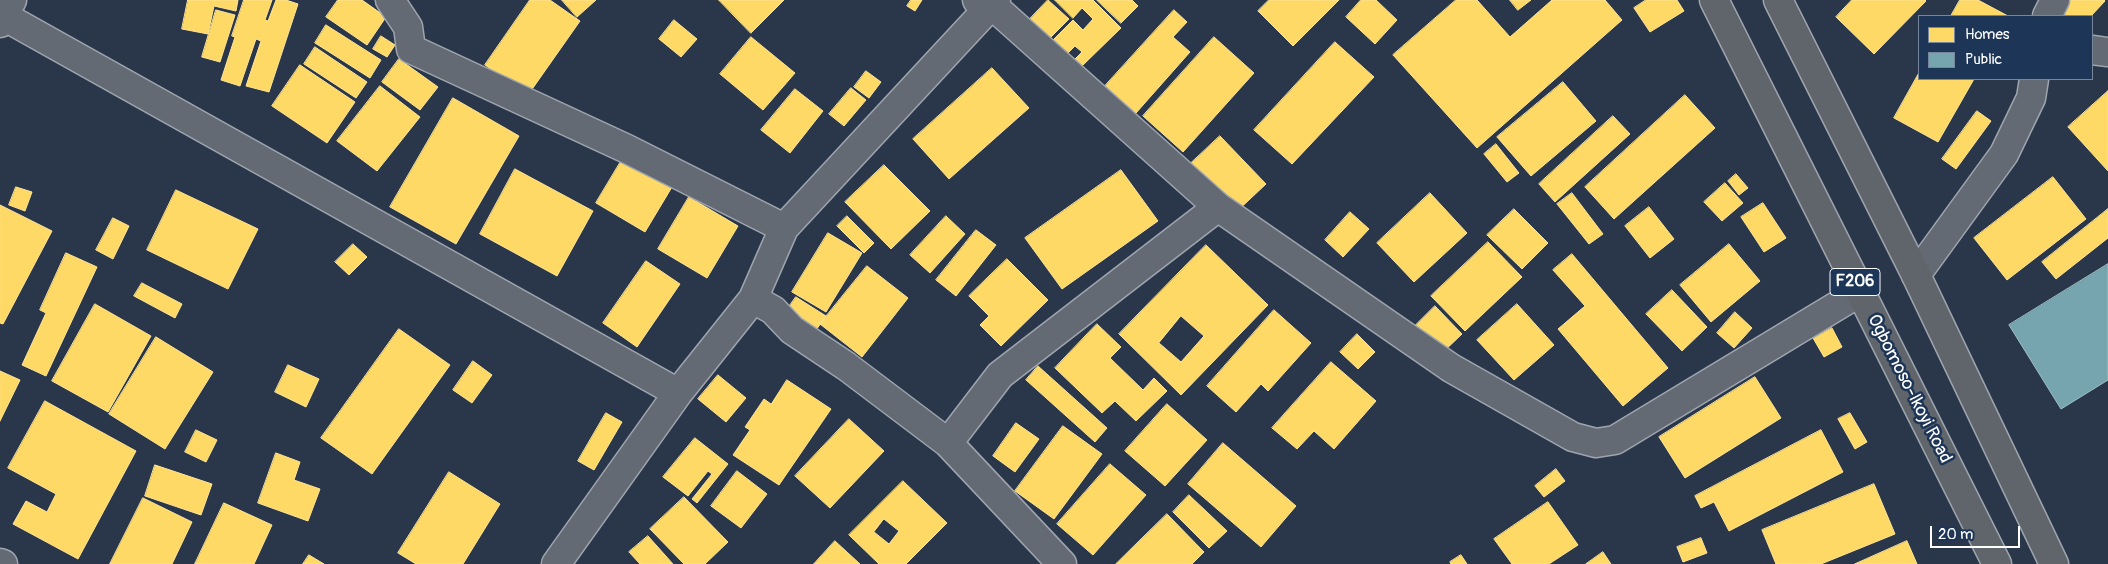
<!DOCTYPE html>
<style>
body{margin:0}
#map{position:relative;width:2108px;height:564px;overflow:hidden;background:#2a374a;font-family:Pangolin,sans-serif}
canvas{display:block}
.legend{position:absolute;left:1918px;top:15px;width:175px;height:65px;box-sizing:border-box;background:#1d3557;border:1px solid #77869a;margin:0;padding:6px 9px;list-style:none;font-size:15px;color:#fff}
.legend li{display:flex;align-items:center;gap:10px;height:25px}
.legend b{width:25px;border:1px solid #77869a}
.scale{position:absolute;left:1930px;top:526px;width:90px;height:22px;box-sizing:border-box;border:2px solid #fff;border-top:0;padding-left:6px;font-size:15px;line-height:18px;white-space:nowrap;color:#fff;-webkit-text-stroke:4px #1d3557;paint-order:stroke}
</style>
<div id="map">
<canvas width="2108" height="564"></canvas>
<ul class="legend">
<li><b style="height:14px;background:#ffd966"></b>Homes</li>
<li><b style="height:14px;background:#76a5af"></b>Public</li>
</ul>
<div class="scale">20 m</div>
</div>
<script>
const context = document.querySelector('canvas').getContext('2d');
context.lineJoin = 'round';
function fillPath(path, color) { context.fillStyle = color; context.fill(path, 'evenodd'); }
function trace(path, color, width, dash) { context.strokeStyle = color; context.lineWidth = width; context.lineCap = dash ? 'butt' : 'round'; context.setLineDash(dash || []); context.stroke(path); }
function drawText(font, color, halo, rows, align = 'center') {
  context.font = font + ' Pangolin,sans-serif'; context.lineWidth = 5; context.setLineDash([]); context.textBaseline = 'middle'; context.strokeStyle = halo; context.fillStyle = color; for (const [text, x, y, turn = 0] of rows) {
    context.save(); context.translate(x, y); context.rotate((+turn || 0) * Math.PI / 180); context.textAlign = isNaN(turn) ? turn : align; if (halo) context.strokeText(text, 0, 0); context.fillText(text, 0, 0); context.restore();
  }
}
const homes = new Path2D(`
 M188,0H238L236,11L214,6L208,34L182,29Z
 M244,0H272L265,20L268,21L276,0H286L298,4L269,92L246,86L261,41L256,39L240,86L221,80L235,37L232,36Z
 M338,0H362L386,17L367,45L326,17Z
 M530,0H550L580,21L528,95L485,65Z
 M562,0H596L577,17Z
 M719,0H784L751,33Z
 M911,0H922L915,11L907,6Z
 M1048,0L1069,19L1048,40L1028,21Z
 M1055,0H1093L1121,28L1081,67L1074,60L1082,52L1075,46L1067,54L1053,40L1073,20L1083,30L1093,19L1082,8L1073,18Z
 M1097,0H1132L1138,6L1121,23Z
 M1269,0H1339L1293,46L1258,11Z
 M1361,0H1376L1397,20L1375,44L1346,17Z
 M1456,0H1477L1510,37L1552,0H1605L1622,20L1477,148L1393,55Z
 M1510,0H1531L1518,10Z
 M1646,0H1677L1684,11L1650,32L1634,8Z
 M1852,0H1925L1926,1L1874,54L1836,17Z
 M1960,0H1978L2008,16H1951Z
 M2069,0H2104L2105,1L2091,16H2055Z
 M216,10L235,15L220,62L202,57Z
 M1174,10L1187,22L1173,37L1190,52L1136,113L1105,86Z
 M674,20L697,39L681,57L659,39Z
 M326,25L381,60L370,78L315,43Z
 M381,36L395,45L387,57L373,49Z
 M751,37L795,73L763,110L720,74Z
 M1214,37L1254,73L1183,152L1143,116Z
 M1335,42L1374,77L1292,164L1254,130Z
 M315,47L367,82L356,98L304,64Z
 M399,59L438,87L420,110L382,82Z
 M300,65L355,102L327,143L272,106Z
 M992,68L1029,108L949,179L913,139Z
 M866,71L881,82L869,98L854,87Z
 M1919,73V79H1974L1938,142L1894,118Z
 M1563,82L1596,121L1531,176L1497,137Z
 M380,86L420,117L377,171L337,141Z
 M851,88L866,100L844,126L829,114Z
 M795,89L823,111L790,153L761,130Z
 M2108,91V171L2068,127Z
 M1685,95L1715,128L1614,219L1585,187Z
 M453,98L519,136L456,244L390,207Z
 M1977,111L1991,121L1956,169L1942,159Z
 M1613,116L1630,134L1555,202L1539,184Z
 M1220,136L1266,184L1233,215L1187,167Z
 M1496,144L1519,173L1507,182L1484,154Z
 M626,153L675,182L645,232L596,203Z
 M884,165L930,211L891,249L845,202Z
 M515,169L593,211L557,276L480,234Z
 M1121,170L1158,221L1062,289L1025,238Z
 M1736,174L1748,188L1739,195L1728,181Z
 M2053,177L2086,219L2007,280L1974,238Z
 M1725,183L1743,203L1722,221L1704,202Z
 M16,187L32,192L25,211L9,205Z
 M176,190L258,229L228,289L147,250Z
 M1430,193L1467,233L1414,282L1377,243Z
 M1572,193L1603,234L1589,244L1557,204Z
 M689,197L738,226L707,278L658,249Z
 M1763,203L1786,238L1764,252L1741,217Z
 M0,205L52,231L3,324L0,323Z
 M1649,207L1674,239L1650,258L1625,226Z
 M1514,209L1548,243L1522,269L1487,235Z
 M2108,209V238L2056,279L2042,262Z
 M1350,212L1369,229L1343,257L1325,240Z
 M847,216L874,243L864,253L837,226Z
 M946,216L965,234L930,273L910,255Z
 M113,218L129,226L113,259L96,250Z
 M976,230L996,245L956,296L936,280Z
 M828,233L862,253L826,312L792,292Z
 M1488,242L1522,277L1465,331L1431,296Z
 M353,244L367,257L349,275L335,262Z
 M1729,244L1760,281L1711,322L1680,285Z
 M1206,245L1268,305L1181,395L1119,334ZM1181,316L1204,336L1181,362L1159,343Z
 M66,253L97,267L46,376L22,365L46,313L40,310Z
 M1572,254L1668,368L1623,406L1558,329L1585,306L1553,270Z
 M1007,259L1048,300L1001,346L980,325L989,316L969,296Z
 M646,261L680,284L637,347L603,323Z
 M867,266L908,298L862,357L820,324Z
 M142,283L182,304L175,318L134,296Z
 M1672,290L1707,327L1682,351L1646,314Z
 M796,297L826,316L816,330L786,311Z
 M95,304L151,336L108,412L52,381Z
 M1517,304L1554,345L1514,380L1477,340Z
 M1435,306L1462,334L1441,354L1414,327Z
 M1274,310L1311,343L1268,391L1261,384L1236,412L1207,386Z
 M1735,312L1752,328L1734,348L1717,333Z
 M1097,324L1121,347L1110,358L1143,390L1154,378L1167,391L1136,421L1115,401L1102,413L1055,368Z
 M1832,328L1842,347L1824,357L1813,338Z
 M399,329L450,365L372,474L321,438Z
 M1357,334L1375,352L1358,369L1340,352Z
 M156,337L213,372L165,449L109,414Z
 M473,361L492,375L472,403L453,390Z
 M1331,362L1376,401L1334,449L1314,431L1297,449L1272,428Z
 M288,365L319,379L306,407L275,392Z
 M1038,366L1107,428L1095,442L1026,380Z
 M0,371L20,380L0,421Z
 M718,375L746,398L726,422L698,399Z
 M1755,377L1781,418L1685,478L1659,437Z
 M787,380L831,409L779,485L733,455L750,430L745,427L764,399L771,404Z
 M45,401L136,451L78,559L13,524L26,501L47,512L56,494L8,468Z
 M1167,404L1207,440L1165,486L1125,451Z
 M606,413L622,422L594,470L578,461Z
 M1850,413L1867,442L1855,449L1838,419Z
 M849,419L884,451L830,508L795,476Z
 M1016,423L1039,439L1015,472L993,456Z
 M1063,426L1102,454L1054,519L1015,491Z
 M196,430L217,440L206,462L185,452Z
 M1821,430L1843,472L1729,531L1714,502L1701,508L1695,496Z
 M695,438L728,464L697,503L692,499L712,474L708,471L688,496L663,477Z
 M1223,443L1296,506L1261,547L1188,484Z
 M276,453L300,462L294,480L320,489L308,521L258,503Z
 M1110,464L1146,495L1093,555L1057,524Z
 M155,465L212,484L201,515L145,496Z
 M1556,469L1565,481L1544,497L1535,486Z
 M737,471L767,494L741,528L711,506Z
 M449,472L500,504L463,564H416L398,553Z
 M903,481L947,523L906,564H879L849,535ZM884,519L899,531L889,544L874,532Z
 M1874,484L1895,534L1821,564H1776L1762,530Z
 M1189,495L1227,531L1209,548L1173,512Z
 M684,497L728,542L705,564H684L650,529Z
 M143,498L192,522L172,564H110Z
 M1548,502L1578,545L1549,564H1512L1494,539Z
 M224,503L272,525L254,564H195Z
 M1167,514L1204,552L1192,564H1116Z
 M648,536L673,564H640L629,552Z
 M1701,538L1707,553L1683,562L1677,547Z
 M835,541L860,564H814Z
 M1907,541L1917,564H1855Z
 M1603,552L1611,564H1586Z
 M309,555L324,564H303Z
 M1461,555L1467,564H1451L1450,562Z`);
fillPath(homes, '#ffd966');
trace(homes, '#ffe494', 1);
const public = new Path2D(`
 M2108,264V380L2061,409L2009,325Z`);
fillPath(public, '#76a5af');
trace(public, '#9fc0c7', 1);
const street = new Path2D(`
 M390,0L408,27L411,49L627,149L784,228
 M977,0L992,5L1218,207L1451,368L1573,437L1596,443L1615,440L1860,292
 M2047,16L2055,0
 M0,23L12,0
 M16,23L678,393
 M2092,50L2108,52
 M1916,275L2004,154L2031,98L2034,79
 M753,299L773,310L792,330L846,366L948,443L1062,564
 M948,443L1000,375L1218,207
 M0,563L3,564
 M556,564L678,393L753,299L784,228L996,0`);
const primary = new Path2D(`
 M1714,0L1997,564
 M1778,0L1916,275L2054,564`);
trace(street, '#9fa5ae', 31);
trace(primary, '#9fa5ae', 31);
trace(street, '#636a74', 28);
trace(primary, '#5f656b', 28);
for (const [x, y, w] of [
 [1855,282,50]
]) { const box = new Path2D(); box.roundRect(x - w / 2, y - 13.5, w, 27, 4); context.fillStyle = '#1d3557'; context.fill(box); trace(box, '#fff', 1); }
drawText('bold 16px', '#fff', null, [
 ["F206",1855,282]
]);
drawText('18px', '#fff', '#1d3557', [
 ["Ogbomoso-Ikoyi Road",1909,389,63]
]);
</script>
